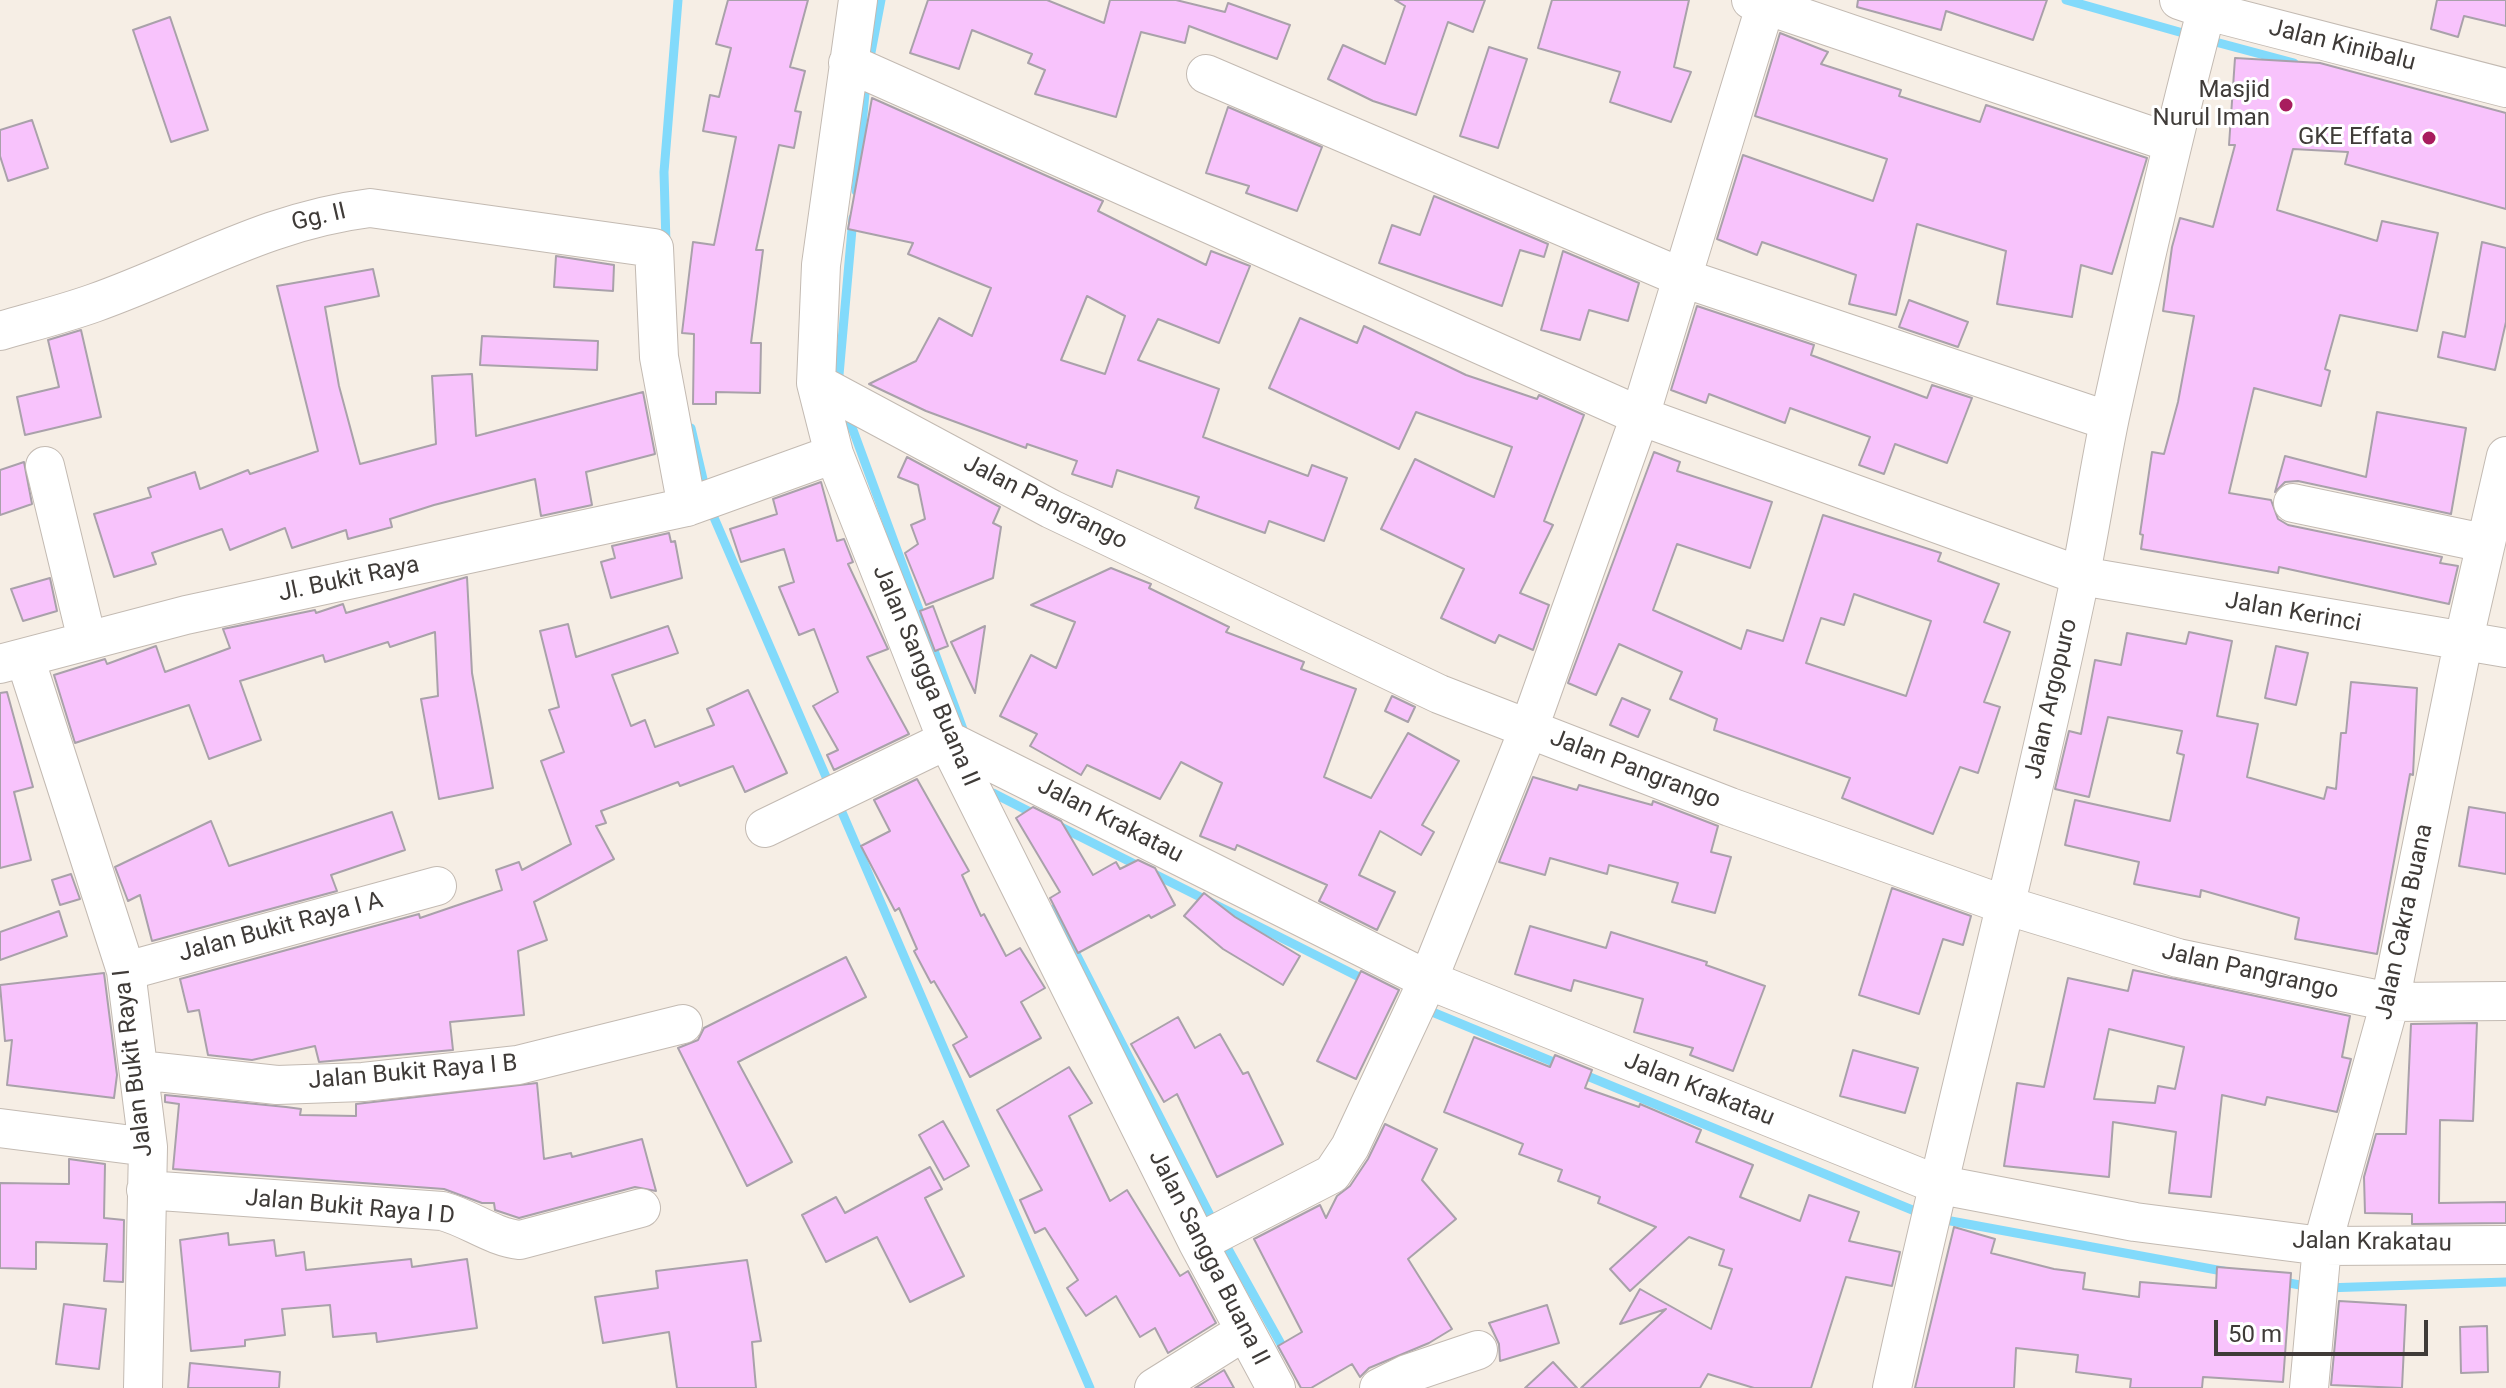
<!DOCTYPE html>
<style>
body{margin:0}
#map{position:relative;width:2506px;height:1388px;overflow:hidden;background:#f6eee5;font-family:Roboto,sans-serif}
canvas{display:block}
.scale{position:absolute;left:2214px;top:1320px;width:214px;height:36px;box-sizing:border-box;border:4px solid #3f3b38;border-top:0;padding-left:10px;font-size:24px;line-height:28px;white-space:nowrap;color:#3f3b38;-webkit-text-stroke:6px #fff;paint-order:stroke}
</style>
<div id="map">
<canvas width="2506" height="1388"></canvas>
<div class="scale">50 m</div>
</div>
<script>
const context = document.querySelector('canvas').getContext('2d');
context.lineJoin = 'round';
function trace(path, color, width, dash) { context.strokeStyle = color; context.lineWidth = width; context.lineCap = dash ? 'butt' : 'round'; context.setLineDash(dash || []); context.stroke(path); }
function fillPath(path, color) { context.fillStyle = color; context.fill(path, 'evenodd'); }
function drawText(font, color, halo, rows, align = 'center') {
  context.font = font + ' Roboto,sans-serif'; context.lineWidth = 6; context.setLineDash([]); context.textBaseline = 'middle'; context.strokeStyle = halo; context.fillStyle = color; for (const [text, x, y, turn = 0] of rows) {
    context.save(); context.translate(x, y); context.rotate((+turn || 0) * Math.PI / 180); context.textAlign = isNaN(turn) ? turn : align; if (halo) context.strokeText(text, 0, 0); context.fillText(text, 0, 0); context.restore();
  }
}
trace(new Path2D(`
 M2066,0L2190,35
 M2208,40L2294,63
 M869,63L881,0
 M856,191L866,82
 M666,244L664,172L678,0
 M838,386L853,218
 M846,411L964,732
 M691,428L706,492
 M709,506L830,786
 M993,793L1036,815
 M838,803L1090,1388
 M1057,825L1369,982
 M1053,909L1214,1223
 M1425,1009L1563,1066
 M1580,1073L1922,1214
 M1940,1219L2228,1272
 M1223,1240L1286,1353
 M2278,1281L2311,1287
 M2325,1288L2506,1282`), '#82dafb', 9);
const building = new Path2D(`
 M728,0H808L790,67L805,71L795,111L801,112L794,148L779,145L756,250H763L751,343H761L760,393L716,392V404H693L694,334L682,333L693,242L714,245L736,137L703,131L710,95L719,97L731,48L716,44Z
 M928,0H1047L1104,23L1110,0H1176L1225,12L1228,3L1290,25L1277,59L1189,26L1185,43L1141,32L1116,117L1035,94L1045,70L1028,63L1032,54L972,30L959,69L910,53Z
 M1395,0H1485L1473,32L1448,22L1416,115L1373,101L1328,79L1343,45L1385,64L1405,6Z
 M1552,0H1689L1674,67L1691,72L1671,122L1610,102L1620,72L1538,48Z
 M1858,0H2047L2033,40L1946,11L1941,30L1857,7Z
 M2437,0H2506V26L2464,16L2458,37L2431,29Z
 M170,17L208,130L171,142L133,30Z
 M1780,33L1828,52L1821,64L1901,90L1899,96L1980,122L1986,105L2147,158L2112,274L2081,265L2072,317L1997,304L2006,251L1917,224L1896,315L1849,304L1856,275L1762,242L1757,255L1717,239L1743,155L1873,201L1887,159L1755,116Z
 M1489,47L1527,59L1498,148L1460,136Z
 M2235,58L2320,63L2506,113V209L2345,164L2348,152L2293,149L2277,210L2377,241L2382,221L2438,233L2417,331L2340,315L2325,369L2330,371L2321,406L2254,388L2229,493L2271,500L2278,519L2288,525L2442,557L2440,563L2458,566L2449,604L2279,567L2278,573L2141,549L2143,535L2140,534L2152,452L2164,454L2178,402L2194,316L2163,311L2172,247L2180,218L2213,227L2235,145H2229Z
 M872,98L1103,201L1098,211L1206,265L1211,251L1250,266L1219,343L1158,319L1138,360L1219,389L1203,437L1308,476L1312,465L1347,478L1324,541L1269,521L1265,533L1195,508L1199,497L1117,470L1112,487L1072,474L1077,461L1027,444L1026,448L926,411L869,384L916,361L939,318L972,336L991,288L908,254L913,243L848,229ZM1087,296L1125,316L1105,374L1061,360Z
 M1228,107L1322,147L1297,211L1246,193L1249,186L1206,173Z
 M32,120L48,168L8,181L0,156V130Z
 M1434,196L1548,244L1544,257L1520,250L1502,306L1379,263L1392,225L1420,235Z
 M2482,242L2506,248V322L2495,370L2438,357L2443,332L2465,337Z
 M1563,251L1639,283L1628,321L1589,310L1580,340L1541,330Z
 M556,256L614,265L613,291L554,287Z
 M373,269L379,296L325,307L339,386L360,464L436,444L432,376L472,374L476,436L643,392L655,454L586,472L592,505L541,516L535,479L434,505L390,519L392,527L348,539L346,530L292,548L285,528L230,550L222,529L152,553L156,564L114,577L94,514L151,497L148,488L195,472L200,489L248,470L250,474L318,451L277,286Z
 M1909,300L1968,322L1958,347L1899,327Z
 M1697,306L1814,345L1811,355L1927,398L1932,385L1972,398L1947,463L1895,444L1884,474L1859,465L1870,437L1790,408L1785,423L1709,394L1706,403L1671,390Z
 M1300,318L1357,343L1364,326L1466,375L1537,399L1539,395L1584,415L1544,521L1553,525L1520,593L1549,605L1533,650L1499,635L1495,643L1441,618L1464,569L1381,529L1415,459L1494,497L1512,447L1416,412L1399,449L1269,388Z
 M81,330L101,417L25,435L17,397L59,387L48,340Z
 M482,336L598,341L597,370L480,365Z
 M2377,412L2466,428L2451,514L2298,481L2285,482L2275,492L2285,456L2366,477Z
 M1654,452L1680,462L1677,471L1772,502L1750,568L1677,544L1653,610L1741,649L1747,630L1783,641L1823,515L1941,553L1938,561L1999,584L1984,622L2010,632L1984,702L2000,707L1978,773L1960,767L1933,834L1842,798L1850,778L1714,730L1717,719L1670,699L1682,672L1619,644L1596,695L1568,683ZM1854,594L1931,621L1906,696L1806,663L1821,618L1844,625Z
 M907,457L1000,507L993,523L1001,527L993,578L926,605L905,553L918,544L911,525L925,519L918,485L898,477Z
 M24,462L32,504L0,515V470Z
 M821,482L837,541L844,539L853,562L848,564L888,649L867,657L909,734L834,770L827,755L838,750L813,706L838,692L814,629L799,635L779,587L794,582L784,549L741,562L730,529L777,514L773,499Z
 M669,533L671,542L675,541L682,578L611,598L601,562L615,558L612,546Z
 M1111,568L1151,584L1149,588L1229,627L1226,632L1304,662L1301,669L1356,689L1324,777L1371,798L1408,733L1459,761L1422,825L1434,832L1421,855L1380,831L1359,875L1395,892L1377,930L1319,901L1327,885L1237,845L1235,850L1200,836L1222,783L1181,762L1160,799L1087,765L1081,775L1030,746L1037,734L1000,716L1031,655L1056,668L1075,622L1031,605Z
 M467,577L472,673L493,788L439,799L421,699L438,696L435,632L390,647L388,642L325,662L323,655L240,681L261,740L209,759L189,705L75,743L54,675L105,659L107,664L156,646L165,672L230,648L223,629L315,610L316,613L343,604L346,613Z
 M50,578L57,611L23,621L11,589Z
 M933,606L948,646L935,651L920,611Z
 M568,624L576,657L668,626L678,653L612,675L631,726L645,720L655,747L714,725L707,709L748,690L787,773L745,792L733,766L680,786L678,782L601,811L606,823L596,826L614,859L534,902L547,940L518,951L524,1015L450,1022L453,1050L319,1062L315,1046L252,1060L208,1055L199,1010L188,1012L180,979L419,914L420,918L502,890L496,870L519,862L522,870L571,844L541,761L564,752L549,710L559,707L540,631Z
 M985,626L975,693L951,642Z
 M2189,632L2232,641L2217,716L2258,724L2247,777L2324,799L2327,787L2336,789L2341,733H2346L2351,682L2417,688L2413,775L2410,774L2377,954L2295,939L2299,918L2201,890L2200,897L2134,884L2139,862L2065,845L2075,800L2170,821L2184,755L2177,753L2182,731L2108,717L2089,797L2055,789L2069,731L2081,734L2095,660L2121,665L2127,633L2186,644Z
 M2276,646L2308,653L2296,705L2265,698Z
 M7,692L33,787L14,792L31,860L0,868V693Z
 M1392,696L1415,707L1408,722L1385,711Z
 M1622,698L1650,710L1638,737L1610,725Z
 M1533,777L1577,790L1579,785L1652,805L1653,801L1718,826L1711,852L1731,857L1715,913L1672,902L1678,883L1609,865L1607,874L1550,858L1545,875L1499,862Z
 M917,779L969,871L962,875L981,916L984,914L1006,956L1020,948L1045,988L1021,1002L1041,1038L970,1077L953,1045L967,1037L934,981L931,983L914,951L917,949L899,908L895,911L861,846L890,831L874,800Z
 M1033,807L1061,821L1093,875L1116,862L1120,869L1138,860L1155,868L1175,905L1151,918L1149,915L1078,953L1050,898L1060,892L1016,818Z
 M2469,807L2506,813V874L2459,866Z
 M392,812L405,850L331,875L337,891L152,941L140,895L128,901L115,867L211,821L229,866Z
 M71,874L80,899L60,905L52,880Z
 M1892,888L1971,916L1963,945L1943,939L1919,1014L1859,995Z
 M1204,893L1235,917L1300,956L1283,985L1223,949L1184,916Z
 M59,911L67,936L0,960V932Z
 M1530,926L1606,948L1611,932L1707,962L1706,965L1765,986L1733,1071L1690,1055L1693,1048L1634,1032L1643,999L1574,980L1571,991L1515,974Z
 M846,957L866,997L738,1062L792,1162L747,1186L678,1048L698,1040L704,1028Z
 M2133,970L2350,1016L2342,1057L2351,1059L2337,1112L2267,1097L2265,1105L2222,1095L2211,1197L2169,1193L2176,1132L2113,1122L2109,1177L2004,1166L2017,1083L2044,1087L2068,978L2128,991ZM2109,1029L2184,1047L2175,1089L2158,1086L2155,1103L2094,1099Z
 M1361,971L1399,990L1356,1079L1317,1061Z
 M104,973L117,1075L114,1098L7,1085L12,1040L5,1041L0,985Z
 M1178,1017L1195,1048L1220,1034L1243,1074L1248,1072L1283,1144L1217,1177L1177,1094L1164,1102L1131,1044Z
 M2477,1023L2473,1121L2440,1120L2439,1203L2506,1202V1223L2412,1224V1214L2365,1213L2364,1177L2376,1134H2406L2411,1024Z
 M1474,1037L1550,1067L1555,1055L1592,1070L1585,1088L1639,1107L1640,1104L1701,1130L1696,1142L1753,1165L1740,1197L1800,1221L1809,1195L1859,1212L1849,1241L1900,1252L1892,1286L1846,1277L1811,1388H1754L1708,1374L1700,1388H1581L1666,1309L1620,1324L1640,1289L1711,1329L1732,1269L1719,1265L1724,1250L1689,1237L1630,1291L1610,1269L1656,1227L1598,1203L1600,1197L1558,1181L1562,1170L1519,1154L1523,1144L1444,1112Z
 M1853,1050L1918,1068L1905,1113L1840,1096Z
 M1069,1067L1092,1103L1069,1116L1110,1201L1127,1190L1180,1276L1188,1271L1216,1323L1168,1353L1155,1328L1140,1337L1116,1296L1086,1316L1067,1288L1078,1280L1045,1228L1035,1233L1020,1200L1042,1190L997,1110Z
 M537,1083L544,1159L571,1153L572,1157L642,1139L656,1191L635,1187L519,1218L495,1210L494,1203H482L444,1189L173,1169L179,1104L165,1102V1095L286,1107L301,1109L300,1115L356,1116V1104Z
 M943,1121L969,1166L944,1180L919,1135Z
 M1385,1124L1437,1149L1422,1180L1456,1219L1408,1259L1452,1329L1429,1343L1369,1368L1360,1377L1352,1364L1311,1388H1301L1278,1346L1302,1332L1254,1239L1320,1205L1326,1218L1337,1196L1350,1186L1368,1159Z
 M69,1159L105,1164L104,1218L124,1220L123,1282L104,1281L107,1244L36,1242V1269L0,1268V1183L69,1184Z
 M930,1167L942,1189L925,1198L964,1276L910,1302L877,1237L826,1262L802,1215L836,1197L845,1213Z
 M1954,1227L1995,1239L1991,1253L2054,1269L2085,1273L2083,1289L2139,1297L2140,1282L2216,1288L2217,1267L2291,1273L2283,1382L2203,1377L2202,1388H2130L2131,1379L2076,1372L2078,1355L2016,1348L2014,1388H1915Z
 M228,1233L229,1245L274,1240L276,1256L304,1252L306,1270L411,1259L412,1267L467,1259L477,1328L377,1342L376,1333L333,1337L330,1305L282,1309L285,1335L245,1340V1346L191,1351L180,1240Z
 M747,1260L761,1341L752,1342L756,1388H677L669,1332L603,1343L595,1297L658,1288L656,1271Z
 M2339,1301L2406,1305L2402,1388L2331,1385Z
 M64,1304L106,1309L99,1369L56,1364Z
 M1547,1305L1559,1343L1500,1361L1499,1344L1489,1323Z
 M2487,1326L2488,1372L2461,1373L2460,1327Z
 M1553,1362L1577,1388H1525Z
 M190,1363L280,1372L279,1388H188Z
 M1224,1370L1234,1388H1195Z`);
fillPath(building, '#f8c3fc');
trace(building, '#a9a1aa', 2);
const minor = new Path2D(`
 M858,0L821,265L816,383L834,454L947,740L1198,1243L1276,1388
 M1751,0L2172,143
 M2179,0L2223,15L2506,88
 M848,63L1640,416L2081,576L2506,648
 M1206,74L1683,278L2109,421
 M0,331C31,322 63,314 94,303C190,269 266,221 370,208L654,248L659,357L687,507
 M816,383L1051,509L1439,694L1730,807L2005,905L2178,958L2390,1002L2506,1001
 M45,466L87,640
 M2293,503L2484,543
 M25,658L126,971L148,1147L143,1388
 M0,664L186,615L687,507L834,454
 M947,740L1428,980L1936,1184L2135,1222L2322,1246L2506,1245
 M765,828L947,740
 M126,971L437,886
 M139,1070L277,1085L363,1082L518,1065L683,1024
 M0,1128L148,1147
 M146,1190L442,1211C469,1218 492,1237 520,1240L641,1208
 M1198,1243L1332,1174L1350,1147L1428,980L1529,728L1640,416L1767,0
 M1154,1388L1245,1331
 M1379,1388L1407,1374L1478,1350
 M1892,1388C1951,1117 2023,849 2080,578C2091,524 2099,470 2110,417C2140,280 2171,144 2207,8
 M2309,1388L2322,1246L2390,1002L2463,643L2506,456`);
trace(minor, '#c3bab2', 40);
trace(minor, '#fff', 38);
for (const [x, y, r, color] of [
 [2286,105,8,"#a81c5e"],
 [2429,138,8,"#a81c5e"]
]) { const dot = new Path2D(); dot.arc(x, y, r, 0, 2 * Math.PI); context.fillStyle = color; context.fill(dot); trace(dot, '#fff', 3); }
drawText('24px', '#3f3b38', '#fff', [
 ["Jalan Kinibalu",2342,46,14],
 ["Gg. II",319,218,-13],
 ["Jalan Pangrango",1045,503,27],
 ["Jl. Bukit Raya",349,580,-12],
 ["Jalan Kerinci",2293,613,10],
 ["Jalan Sangga Buana II",925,676,67],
 ["Jalan Argopuro",2052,699,-77],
 ["Jalan Pangrango",1635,770,21],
 ["Jalan Krakatau",1110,821,27],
 ["Jalan Cakra Buana",2405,922,-78],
 ["Jalan Bukit Raya I A",281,928,-15],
 ["Jalan Pangrango",2250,972,13],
 ["Jalan Bukit Raya I",134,1063,-97],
 ["Jalan Bukit Raya I B",413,1073,-5],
 ["Jalan Krakatau",1699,1090,22],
 ["Jalan Bukit Raya I D",350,1208,5],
 ["Jalan Krakatau",2372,1243,1],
 ["Jalan Sangga Buana II",1208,1258,63]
]);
drawText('24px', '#3f3b38', '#fff', [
 ["Masjid",2270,91],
 ["Nurul Iman",2270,119],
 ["GKE Effata",2413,138]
], 'right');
</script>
